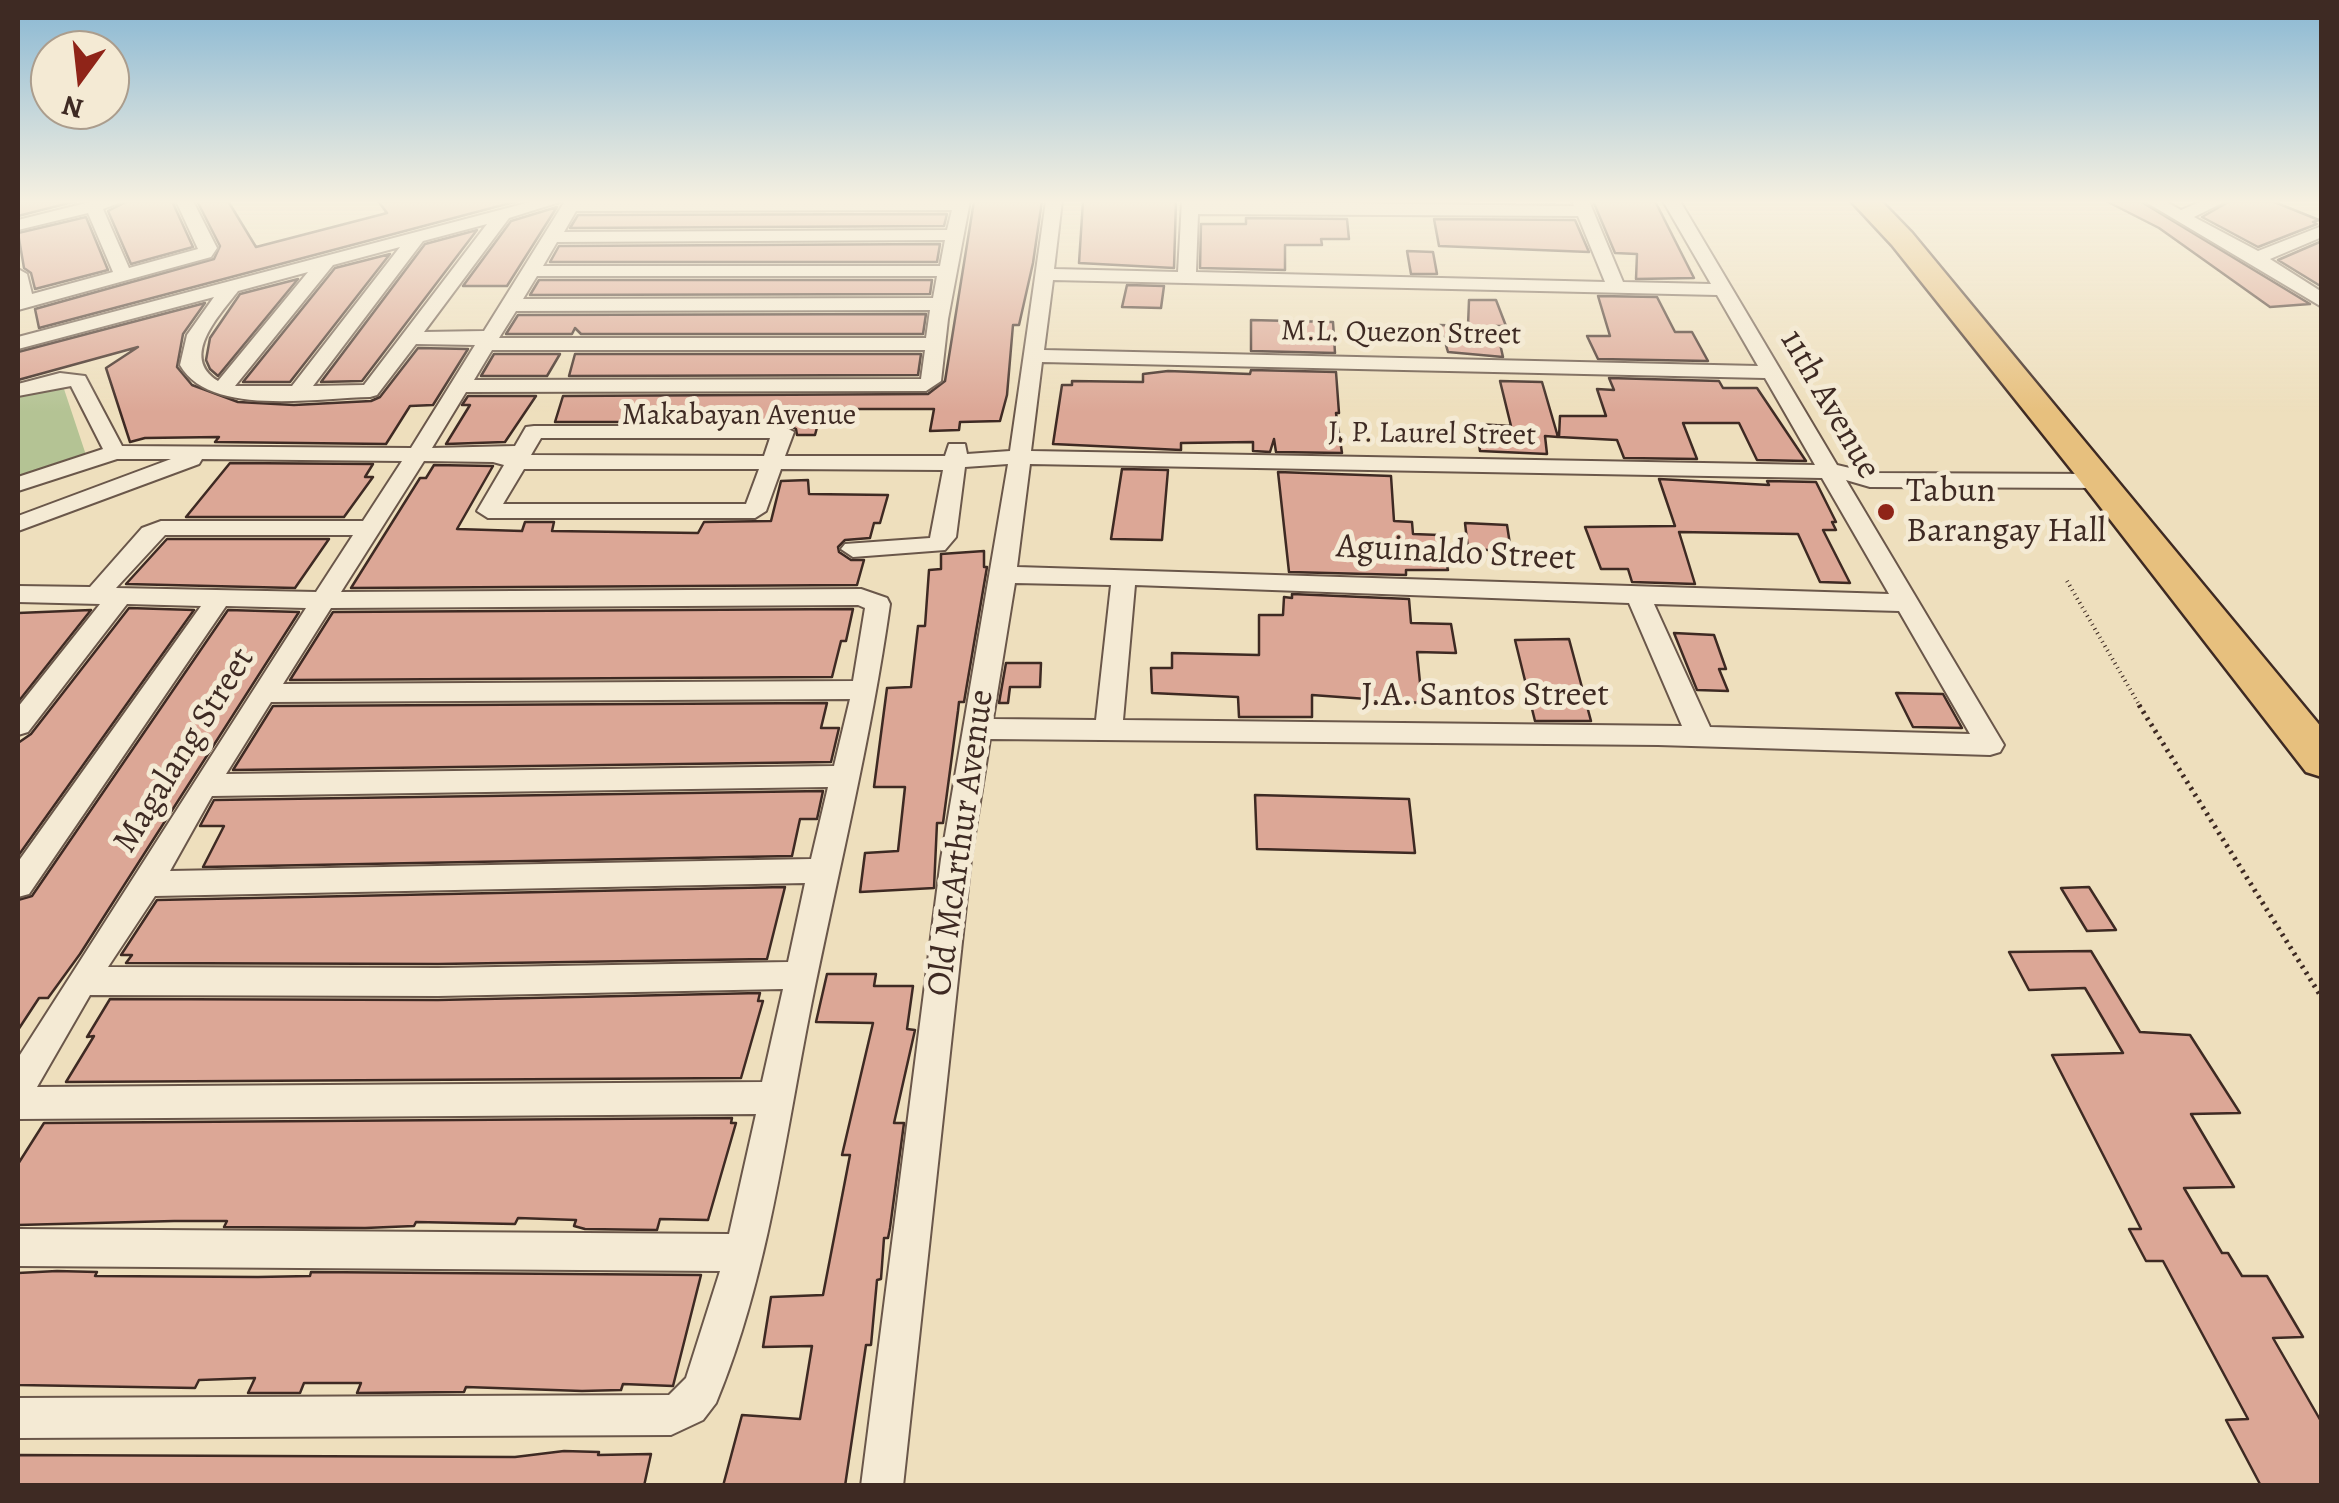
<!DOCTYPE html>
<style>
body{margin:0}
#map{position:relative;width:2339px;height:1503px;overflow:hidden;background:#eedfbd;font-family:Alegreya,serif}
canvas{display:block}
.frame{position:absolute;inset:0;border:20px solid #3e2a23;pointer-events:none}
.north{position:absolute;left:30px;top:30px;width:100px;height:100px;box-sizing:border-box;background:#f4ead4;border:2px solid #ab9d8d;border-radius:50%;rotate:195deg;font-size:28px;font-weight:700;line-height:40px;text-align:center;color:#3e2a23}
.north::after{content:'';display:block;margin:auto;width:35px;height:45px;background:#8f2418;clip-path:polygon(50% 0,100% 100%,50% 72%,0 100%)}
</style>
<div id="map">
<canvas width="2339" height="1503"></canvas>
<div class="frame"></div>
<div class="north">N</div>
</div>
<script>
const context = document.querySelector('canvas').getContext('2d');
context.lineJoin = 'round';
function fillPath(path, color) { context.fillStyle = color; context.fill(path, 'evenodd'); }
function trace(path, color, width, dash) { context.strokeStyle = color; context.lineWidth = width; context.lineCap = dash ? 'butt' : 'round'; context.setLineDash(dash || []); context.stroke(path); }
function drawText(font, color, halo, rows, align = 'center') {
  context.font = font + ' Alegreya,serif'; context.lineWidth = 10; context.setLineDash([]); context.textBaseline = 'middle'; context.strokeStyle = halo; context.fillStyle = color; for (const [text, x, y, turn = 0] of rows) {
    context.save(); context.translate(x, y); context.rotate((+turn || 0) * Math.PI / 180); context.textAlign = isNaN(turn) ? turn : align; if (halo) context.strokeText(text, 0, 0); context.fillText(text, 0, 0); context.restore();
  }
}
fillPath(new Path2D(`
 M62,383L86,455L18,477V395Z`), '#b4c394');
const building = new Path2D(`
 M18,201H77L18,216Z
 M128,201H172L193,247L131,264L108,211Z
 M197,201H228L256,247L387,213L378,201H518L39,328L35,309L214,259L220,246Z
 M974,201H1042L1033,263L1019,325H1013L1007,395L1000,421L960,422L959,430L930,431L934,409H822L815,435H797L796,429L783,422H555L563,396L928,394L945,381Z
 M1083,201H1176L1174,268L1079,263Z
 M1593,201H1655L1694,278L1636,279L1637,254L1615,253Z
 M2106,201H2140L2310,304L2270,307L2159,228Z
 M2230,201H2272L2319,220L2313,222L2317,224L2258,247L2202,217Z
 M557,207L507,286H463L511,221Z
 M947,214L944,226L570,228L578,215Z
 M86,217L108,270L35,289L31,273L24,268L18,233Z
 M1246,218L1347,219L1349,239H1321L1322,245H1285V270L1200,268L1201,224H1246Z
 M1434,219L1575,220L1589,252L1439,246Z
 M477,230L362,381L321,382L425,244Z
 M2322,241V287L2278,260Z
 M940,244L937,262H550L559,246Z
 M1407,251L1433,252L1437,274H1411Z
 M390,254L290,382H243L335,268Z
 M298,279L218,376L210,369L206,360L210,338L240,294Z
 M539,280H932L930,294L530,295Z
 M1127,285L1164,286L1161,308L1122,307Z
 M1598,296L1657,297L1675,332H1692L1708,361L1598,359L1587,336H1610Z
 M1469,300H1496L1506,326H1496L1503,357L1448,352L1440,325L1468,326Z
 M205,303L183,334L177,367L192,385L238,402L294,405L371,401L380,397L418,348L468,349L433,405L410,406L386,444L215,442L219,437L145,438L130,442L106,368L138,347L18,380V352Z
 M926,314L923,334H581L575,328L572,334H506L518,315Z
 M1251,320L1333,322L1335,353L1251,351Z
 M494,354H560L547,376H481Z
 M575,354H921L918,375L569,376Z
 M1251,370L1336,372L1339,413H1336L1342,453L1276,452L1274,439L1270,452L1253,451V442L1181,443V450L1053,444L1062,385H1072V381L1143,382V374L1168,371L1250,374Z
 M1609,378L1719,381L1723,388H1757L1806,461L1757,460L1739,423H1683L1697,459L1624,458L1617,440L1559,437L1560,416H1606L1597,389L1614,390Z
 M1500,381L1542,382L1558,437L1545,436L1547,454L1480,451L1476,424L1511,426Z
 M468,396H536L505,442L446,444L470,405H462Z
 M230,463L373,464L365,477H373L344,517H186Z
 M434,465L493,466L457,529L522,531L525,522H554L552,531L698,533L704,522L771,521L781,481L808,480L809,494L888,495L880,523H874L870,538L845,540L838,547L839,552L851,560H864L857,585L351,588L420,478H426Z
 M1122,469L1168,470L1162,540L1111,539Z
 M1278,472L1391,476L1394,521L1412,522L1413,534L1439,535L1448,570H1406V575L1289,572Z
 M1659,479L1769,485L1767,481L1816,482L1836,522H1832L1836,530H1823L1850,583L1820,582L1798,534L1679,532L1695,584L1632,582L1628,569H1601L1585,527L1675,526Z
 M1465,523L1507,525L1511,551L1468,549Z
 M167,539H329L295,588L126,584Z
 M984,551V567H987L964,702H959L958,711L943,823H937L934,888L860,892L865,853L898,851L905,787H874L887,688L911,687L918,626H925L929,570L941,569V554Z
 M1292,594L1409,599L1411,623L1451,624L1456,653L1417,652L1422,703L1312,695V717H1239L1238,697L1152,693L1151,668H1172V653L1259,655V615H1283L1284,597L1292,598Z
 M129,608L194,610L18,856V743L31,734Z
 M853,609L846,641H841L832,677L290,680L333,612Z
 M91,610L18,702V613Z
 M228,610L299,612L80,954L48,998H39L18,1030V900L32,896Z
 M1674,633L1714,635L1726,669H1719L1728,691L1697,690Z
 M1569,639L1591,721H1535L1515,640Z
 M1006,663H1041L1040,687H1010L1008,703H999Z
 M1896,693L1943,694L1962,728L1913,727Z
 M827,703L821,728H839L831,762L233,770L273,706Z
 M823,791L817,819H800L792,856L203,867L224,826H200L214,800Z
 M1255,795L1409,799L1415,853L1257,849Z
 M785,887L767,959L438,964L126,963L132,955H121L157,900Z
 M2089,887L2116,930L2087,931L2061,888Z
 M2091,951L2140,1032L2190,1035L2240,1113L2191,1114L2234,1187L2184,1188L2222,1253H2228L2242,1276H2267L2303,1337L2273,1338L2322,1423V1485L2261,1486L2226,1420L2248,1419L2163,1261H2146L2129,1229H2141L2052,1055L2123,1053L2085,988L2029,990L2009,952Z
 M827,974H876L874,986H913L907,1029L915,1030L894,1123H904L890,1228L888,1238H884L881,1279L877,1280L871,1345H866L845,1486H723L742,1415L800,1419L812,1346L763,1347L771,1297L823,1295L850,1155H842L873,1023L816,1022Z
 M760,993L758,1001H763L741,1078L66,1082L94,1036L87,1037L110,999L438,1000Z
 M732,1118L731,1123H736L708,1220L660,1219L657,1230L585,1229L574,1226L576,1220L518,1218L515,1224L416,1222L414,1226L365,1228L224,1227L227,1221H174L18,1225V1164L44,1123Z
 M57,1271L97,1272L95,1276L258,1277L310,1276L311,1272L701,1275L673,1386L623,1384L621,1390L582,1391L466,1387L464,1392L357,1393L361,1383H304L300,1393H248L255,1378L199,1380L195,1388L18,1385V1273Z
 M564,1451L599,1452L598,1455L651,1454L644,1486H18V1455L515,1457Z`);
fillPath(building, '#dca796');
trace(building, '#3e2a23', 2.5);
const minor = new Path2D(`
 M94,201H124L103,209L129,268L198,249L176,201H193L217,248L211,257L18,310V269L27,274L32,294L113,272L88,213L18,230V220Z
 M534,201H563L509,218L424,332L484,331L565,201H970L948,319L941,381L926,391L466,392L432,448L515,446L526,427L534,426H783L794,432L785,456H945L949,444H965L967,454L1010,451L1046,201H1062L1054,269L1178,272L1182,201L1574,206L1572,201H1589L1623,282L1711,284L1663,201H1680L1837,465L1871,473L2100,474L2111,481L2100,488L1870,487L1846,480L2004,745L2000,752L1990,755L1658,745L990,739L971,859L903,1486H861L941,859L1008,464L965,467L956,537L945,550L853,557L841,549L845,544L930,538L943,470L781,469L766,511L755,518H488L477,511L504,465L493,462L424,461L341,592L861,589L887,598L890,604C871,739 838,872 811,1006C785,1137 768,1278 716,1403L703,1420L671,1435L18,1438V1398L669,1395L686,1378L720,1271L18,1266V1229L729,1234L756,1114L18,1119V1058L306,608L226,606L29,894L18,897V862L201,606L127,604L28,732L18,735V707L100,604L18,602V586L90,587L142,528L161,521H363L402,461L202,459L199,464L18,531V516L171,459H117L18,491V477L103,449L71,386L18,396V384L60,373L85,376L122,446L411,448L475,345L416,344L377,395L370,397C316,398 209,417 180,365L187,335L214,297L18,349V337ZM952,210L947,230L564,232L576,211ZM1198,214L1578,216L1605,282L1196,272ZM487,224L364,385L313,386L423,241ZM945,240L940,266H543L557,242ZM400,247L292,386H235L333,265ZM308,272L218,381C179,357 219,316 238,291ZM537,276H937L933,298L523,299ZM1053,280L1717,295L1758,366L1044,350ZM930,310L926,338H499L516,311ZM492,350H925L921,379L474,380ZM1042,362L1765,378L1815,465L1031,451ZM541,438H770L764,456L531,455ZM1030,464L1822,478L1889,594L1017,567ZM524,469H759L746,504H503ZM165,535H353L316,592L116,588ZM1015,583L1111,585L1096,720L993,719ZM1135,585L1629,603L1682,726L1123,720ZM1654,604L1899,611L1970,734L1710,727ZM858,605L865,608L853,681L283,684L331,608ZM850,699L834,766L226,774L271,702ZM828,787L811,859L170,871L212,796ZM805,883L788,962L438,968L108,967L155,896ZM783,989L762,1082L37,1087L90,995L438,996Z
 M2144,201H2165L2181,210L2202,201H2226L2194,217L2258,251L2322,226V237L2270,259L2322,292V307Z`);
const trunk = new Path2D(`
 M1851,201H1881L1912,233L2322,728V777L2306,772L2074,473L1892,245Z`);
trace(minor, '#6a574a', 4);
trace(trunk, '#3e2a23', 5);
trace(new Path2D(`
 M2067,581L2141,708`), '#3e2a23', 4, [1, 4]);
trace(new Path2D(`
 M2139,705L2322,998`), '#3e2a23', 5, [2.5, 5]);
fillPath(minor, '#f4ead4');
fillPath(trunk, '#e7c07e');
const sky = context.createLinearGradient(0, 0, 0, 412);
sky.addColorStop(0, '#88b7d3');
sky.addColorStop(0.49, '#f7f1e1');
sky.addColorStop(1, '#f7f1e100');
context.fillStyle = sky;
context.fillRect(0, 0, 2339, 412);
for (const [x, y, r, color] of [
 [1886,512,10,"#8f2418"]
]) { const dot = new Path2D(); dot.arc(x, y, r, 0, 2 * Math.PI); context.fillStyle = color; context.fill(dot); trace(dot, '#f4ead4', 4); }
drawText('30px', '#3e2a23', '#f4ead4', [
 ["M.L. Quezon Street",1401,334,1],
 ["Makabayan Avenue",739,417],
 ["J. P. Laurel Street",1432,435,1]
]);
drawText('35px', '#3e2a23', '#f4ead4', [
 ["11th Avenue",1829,405,60],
 ["Aguinaldo Street",1456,554,3],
 ["J.A. Santos Street",1485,696],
 ["Magalang Street",185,751,-58],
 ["Old McArthur Avenue",962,843,-82]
]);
drawText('35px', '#3e2a23', '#f4ead4', [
 ["Tabun",1906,492],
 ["Barangay Hall",1906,532]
], 'left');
</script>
